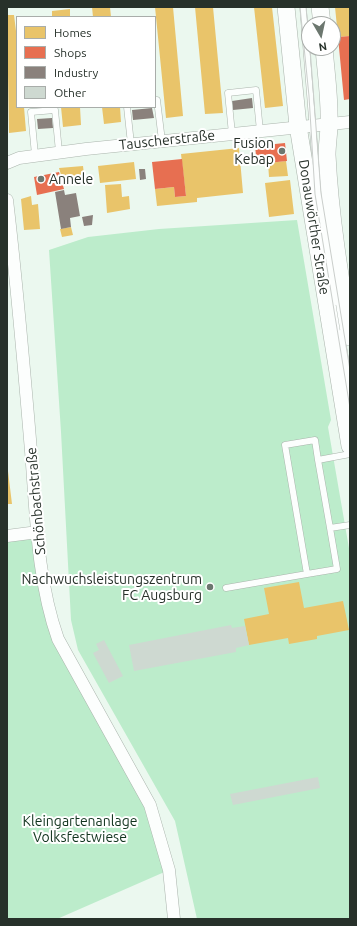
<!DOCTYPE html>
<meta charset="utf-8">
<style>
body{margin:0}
#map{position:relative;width:357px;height:926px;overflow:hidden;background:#ebf8ef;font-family:Ubuntu,sans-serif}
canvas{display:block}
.frame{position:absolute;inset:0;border:8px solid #27312a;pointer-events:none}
.legend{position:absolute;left:16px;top:16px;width:140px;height:92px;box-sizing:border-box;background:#fff;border:1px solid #a9adaa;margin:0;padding:5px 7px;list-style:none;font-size:12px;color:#27312a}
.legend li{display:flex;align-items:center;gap:8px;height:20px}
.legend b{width:20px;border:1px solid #a9adaa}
.north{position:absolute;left:301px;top:16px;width:40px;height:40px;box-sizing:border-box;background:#fff;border:1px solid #a9adaa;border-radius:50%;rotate:171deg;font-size:11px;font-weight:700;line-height:16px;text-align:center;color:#27312a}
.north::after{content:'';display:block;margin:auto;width:14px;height:18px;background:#6c776f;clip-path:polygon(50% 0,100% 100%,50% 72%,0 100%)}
</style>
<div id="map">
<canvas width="357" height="926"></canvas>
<div class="frame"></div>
<ul class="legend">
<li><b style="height:11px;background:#e9c46a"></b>Homes</li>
<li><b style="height:11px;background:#e76f51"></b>Shops</li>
<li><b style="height:11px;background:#8a817c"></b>Industry</li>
<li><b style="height:11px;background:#ced9d1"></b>Other</li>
</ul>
<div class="north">N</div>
</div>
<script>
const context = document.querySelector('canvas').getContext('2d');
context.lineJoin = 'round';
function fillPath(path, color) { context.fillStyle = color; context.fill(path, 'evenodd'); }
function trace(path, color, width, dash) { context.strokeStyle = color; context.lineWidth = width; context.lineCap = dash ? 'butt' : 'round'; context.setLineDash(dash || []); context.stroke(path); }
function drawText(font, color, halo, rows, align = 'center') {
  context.font = font + ' Ubuntu,sans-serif'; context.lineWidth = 4; context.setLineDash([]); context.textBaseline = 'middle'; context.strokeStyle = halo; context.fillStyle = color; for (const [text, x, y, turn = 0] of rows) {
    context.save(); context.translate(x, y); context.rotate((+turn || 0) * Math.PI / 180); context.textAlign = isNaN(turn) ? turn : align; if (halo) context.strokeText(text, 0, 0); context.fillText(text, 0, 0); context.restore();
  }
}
fillPath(new Path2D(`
 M297,220L331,420L328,427L350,554V919H197L175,821L78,650L71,620L61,432L49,250L88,237L159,229Z
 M38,532L52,622L150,805L169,870L57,919H7V536Z`), '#bceccb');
fillPath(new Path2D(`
 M92,7H110L111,17H93Z
 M155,7H173L183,116L166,118Z
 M195,7H213L223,113L205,114Z
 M254,7H272L283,106L265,108Z
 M335,7H350V36L338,37Z
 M70,9V17H52V11Z
 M7,15H14L17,39V107H24L26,131L9,133Z
 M61,107H80L81,125L63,127Z
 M102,107H120L121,122L104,124Z
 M239,148L243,193L197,198V202L157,206L155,189L174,187L175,197L186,196L181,154Z
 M286,161L288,176L269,177L268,163Z
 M134,162L136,179L100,183L98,166Z
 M83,166L85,183L64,185L59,168Z
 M290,180L294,214L269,217L265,183Z
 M121,184L122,197L129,196L130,209L107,213L105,185Z
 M31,196L32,205L38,204L40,229L24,230L21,199Z
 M71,227L73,235L62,237L60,229Z
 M7,463L12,504H7Z
 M299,582L304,608L343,601L349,630L317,636V639L289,644L288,638L249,645L244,619L269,614L264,588Z`), '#e9c46a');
fillPath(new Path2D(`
 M350,36V99L344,100L338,37Z
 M285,143L287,161L257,164L255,146Z
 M182,159L186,196L175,197L174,187L155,189L152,162Z
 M59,172L64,189L37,195L34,177Z`), '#e76f51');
fillPath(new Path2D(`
 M252,98L253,108L233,110L232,101Z
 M152,108L154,118L133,120L132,110Z
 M52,118L53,128L38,129L37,119Z
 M139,169H145L146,179L140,180Z
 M64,190L65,195L76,193L80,216L70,218L71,227L61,229L55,192Z
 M93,215L92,225L84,226L82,217Z`), '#8a817c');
fillPath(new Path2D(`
 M231,625L232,628L245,626L249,645L236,648V652L134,671L129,645Z
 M104,640L123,676L109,683L93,653L99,650L96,644Z
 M318,777L320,788L233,805L230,794Z`), '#ced9d1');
const lane = new Path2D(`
 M303,7L318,193L336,302
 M155,100H157L162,141
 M127,107L131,144
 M232,134L228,93L256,90L260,131
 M35,155L31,112L55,110L59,152
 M341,333L350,387
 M350,454L318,460L315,440L285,445L307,574L337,569L330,528L350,525
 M318,460L330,528
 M226,588L307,574`);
const street = new Path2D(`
 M7,163L19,158L86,149L350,122
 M7,200C17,284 24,367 31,451C36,513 37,580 58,639L150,805L169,870L174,919
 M7,536L38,532`);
const secondary = new Path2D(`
 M286,7L298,126L350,446
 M320,7L322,24
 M324,48C326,73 330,99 329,124C329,134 327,145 327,155C330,216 340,277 350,337`);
trace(lane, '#aab4ac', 7);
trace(street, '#aab4ac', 13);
trace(secondary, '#aab4ac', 18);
trace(lane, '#fcfefd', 6);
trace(street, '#fcfefd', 12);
trace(secondary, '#fcfefd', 17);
trace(new Path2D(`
 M300,7L309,96L315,194L350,408
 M306,7L309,38
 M310,48L321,193L350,370`), '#cacecb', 1);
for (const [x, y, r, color] of [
 [282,151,4,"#6c776f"],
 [41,179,4,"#6c776f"],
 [210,587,4,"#6c776f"]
]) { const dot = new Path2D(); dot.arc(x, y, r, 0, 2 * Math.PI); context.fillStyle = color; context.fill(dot); trace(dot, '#fff', 1.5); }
drawText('14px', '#27312a', '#fff', [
 ["Tauscherstraße",167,140,-6],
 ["Donauwörther Straße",314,227,81],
 ["Schönbachstraße",36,501,-95]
]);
drawText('14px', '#27312a', '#fff', [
 ["Fusion",274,143],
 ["Kebap",274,159],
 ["Annele",49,179,"left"],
 ["Nachwuchsleistungszentrum",202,579],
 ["FC Augsburg",202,595]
], 'right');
drawText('14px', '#11341e', '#fff', [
 ["Kleingartenanlage",80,821],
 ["Volksfestwiese",80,837]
]);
</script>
